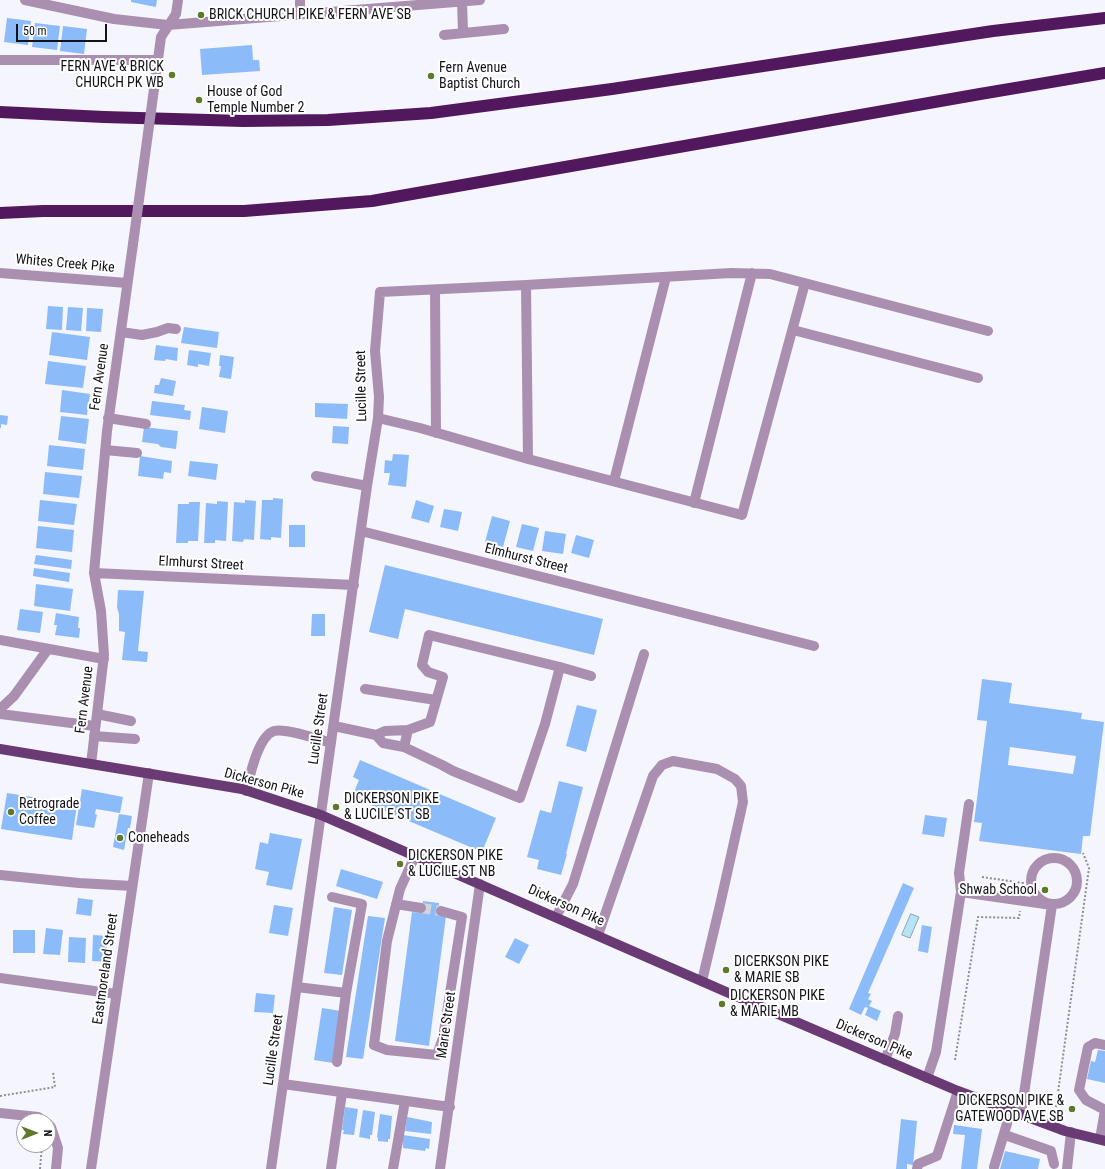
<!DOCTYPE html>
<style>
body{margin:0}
#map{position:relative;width:1105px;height:1169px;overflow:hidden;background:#f5f5fd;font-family:"Roboto Condensed",sans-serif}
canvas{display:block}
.north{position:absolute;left:16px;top:1113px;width:40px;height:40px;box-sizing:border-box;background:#fff;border:1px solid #a1a0a3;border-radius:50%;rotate:90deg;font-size:11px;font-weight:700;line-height:16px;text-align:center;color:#131219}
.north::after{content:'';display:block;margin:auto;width:14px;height:18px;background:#60782b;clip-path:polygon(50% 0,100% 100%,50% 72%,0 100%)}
.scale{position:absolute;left:16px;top:24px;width:91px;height:18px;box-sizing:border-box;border:2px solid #131219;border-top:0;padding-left:5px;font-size:12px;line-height:14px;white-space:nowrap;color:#131219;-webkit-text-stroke:3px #fff;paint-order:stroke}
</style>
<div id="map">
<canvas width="1105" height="1169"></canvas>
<div class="north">N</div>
<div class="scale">50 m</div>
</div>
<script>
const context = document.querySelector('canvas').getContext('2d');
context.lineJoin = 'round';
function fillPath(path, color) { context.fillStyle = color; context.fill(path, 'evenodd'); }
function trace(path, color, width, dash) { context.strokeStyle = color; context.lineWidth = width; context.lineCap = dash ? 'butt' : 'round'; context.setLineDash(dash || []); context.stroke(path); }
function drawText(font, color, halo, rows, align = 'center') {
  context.font = font + ' "Roboto Condensed",sans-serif'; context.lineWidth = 4; context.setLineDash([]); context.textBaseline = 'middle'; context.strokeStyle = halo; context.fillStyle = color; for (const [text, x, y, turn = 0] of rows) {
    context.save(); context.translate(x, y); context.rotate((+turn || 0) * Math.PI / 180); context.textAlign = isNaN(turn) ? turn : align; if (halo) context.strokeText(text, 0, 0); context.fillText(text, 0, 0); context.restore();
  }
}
const water = new Path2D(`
 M911,914L919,917L910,938L902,935Z`);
fillPath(water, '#b7e3f4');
trace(water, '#86a4b2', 1);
fillPath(new Path2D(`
 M131,0H157L156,7L131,2Z
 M7,18L31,21L28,45L4,42Z
 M35,23L60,26L57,50L32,47Z
 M63,26L87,29L84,54L60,51Z
 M252,45L253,60H259L260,71L202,75L200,49Z
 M48,306L63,307L62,330L46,329Z
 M68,307L83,308L81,331L66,330Z
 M87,308L103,309L101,332L86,331Z
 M184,327L219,332L217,348L181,343Z
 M52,332L90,337L87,360L49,355Z
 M156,345L178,348L177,361L166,359L165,361L154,360Z
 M189,350L211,353L209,366L198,364V367L187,365Z
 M220,355L234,357L231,379L219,377L221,366H219Z
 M48,361L86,366L83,388L45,384Z
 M161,378L176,381L173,396L154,393L155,385H159Z
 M62,390L90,394L87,415L60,412Z
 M152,401L185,405L184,410L191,411L190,420L150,415Z
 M315,403L348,404L347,419L315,417Z
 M202,407L228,411L225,433L199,429Z
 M0,415L8,416L7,425L1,424V428H0Z
 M61,416L89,419L86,444L58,440Z
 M333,426L349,427L348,444L332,443Z
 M144,427L178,431L176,449L161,447L158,444L142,442Z
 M49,445L85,449L83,470L47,466Z
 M393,454L409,455L406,487L388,485L390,473H384L385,460L392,461Z
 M140,456L172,461L171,473L164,472L163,479L138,476Z
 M190,461L218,464L216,480L188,476Z
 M45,472L82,476L79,498L43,494Z
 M273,498L283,499L281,538L271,537V540L260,539L262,500H273Z
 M40,500L77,504L74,525L38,521Z
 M245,500L256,501L254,540L244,539L243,542L232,541L234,502L245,503Z
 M416,500L434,506L429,523L411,518Z
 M217,501L228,502L226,541L215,540V543H204L206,503L217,504Z
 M189,502H200L198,541H188V543H176L178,504H189Z
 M444,509L462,512L458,531L440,527Z
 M492,516L510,521L503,547L485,542Z
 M522,524L539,528L533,551L516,547Z
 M289,525H305V547H289Z
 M38,526L74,530L72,552L36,548Z
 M545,531L566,534L563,554L542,551Z
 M576,535L594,540L589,558L571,553Z
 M36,555L72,560L71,569L34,564Z
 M385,565L603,619L594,655L405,609L398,639L369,632Z
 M34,568L70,573L69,582L33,576Z
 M36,584L73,589L70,611L34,606Z
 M118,590L144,591L138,651L148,652L147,662L122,660L125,632L119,631V614L117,607Z
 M20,609L43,612L40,633L17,630Z
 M56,613L79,617L78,628H80L79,638L55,635L57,625H54Z
 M312,614H325V636H311Z
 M982,679L1012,683L1009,703L1082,713L1081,719L1104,722L1090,836H1083L1081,854L979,841L982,823L974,822L987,721L977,720ZM1010,747L1076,756L1073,774L1008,765Z
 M577,705L597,710L586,752L566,746Z
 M360,760L496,818L482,852L352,797L359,780L353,777Z
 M559,781L583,787L566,854H567L561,875L537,869L539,860L527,857L540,810L551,813Z
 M82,789L123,797L120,813L96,809L95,814L97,815L94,828L76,825Z
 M7,793L77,804L72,840L1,829Z
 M119,814L132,816L130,828H128L124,850L113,847Z
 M925,815L947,818L944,837L922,834Z
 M270,833L302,839L292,890L266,885L269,872L255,869L260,842L268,844Z
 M341,869L383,882L377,899L336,886Z
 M903,883L914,888L868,993L871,994L868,999L872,1001L869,1006L881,1011L877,1021L865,1015L868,1008L865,1007L861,1015L849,1009Z
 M78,898L93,900L91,916L76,914Z
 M423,901L439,903L438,915L446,916L429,1046L395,1041L412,912L421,913Z
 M274,905L293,908L288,936L269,933Z
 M334,907L352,910L342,975L324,973Z
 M368,916L385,918L363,1059L346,1057Z
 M922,925L932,927L928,953L918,951Z
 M46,928L63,930L60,955L43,954Z
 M13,930H35V953H13Z
 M93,935L107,936V948H109V962L92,961Z
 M69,937L86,938L85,963L68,962Z
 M515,938L529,945L519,964L505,957Z
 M256,993L275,995L273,1013L254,1012Z
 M322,1008L341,1011L333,1063L314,1060Z
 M1098,1050L1105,1051V1083L1087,1079L1091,1061L1095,1062Z
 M345,1107L358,1109L354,1135L343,1134L344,1130H342Z
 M363,1110L375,1112L372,1135H370V1139L359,1137Z
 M380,1114L392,1116L390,1139H388V1142L378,1141V1138L377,1137Z
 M407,1117L432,1122L431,1134L405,1131Z
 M901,1119L917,1121L913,1165L907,1164V1169H896Z
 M954,1125L982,1129L977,1169H961L965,1135L953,1134Z
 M403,1135L430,1139L429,1149L426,1148L425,1151L403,1148Z
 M1005,1151L1040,1159L1038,1169H1000Z`), '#8cbbf9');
trace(new Path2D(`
 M421,908L441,911`), '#d3d3db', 10, [10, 5]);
trace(new Path2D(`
 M982,877L1023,883L1022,891
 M955,1060L978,917L1019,918L1020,911
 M0,1096L55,1087L53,1072
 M1056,1107L1089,868L1083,853
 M40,1169L42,1145`), '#8d8d94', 2, [2, 2]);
trace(new Path2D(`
 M25,0L114,19L168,25L480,0
 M300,0V14
 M462,1L463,33
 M444,35L504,29
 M0,60H158
 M154,89L161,37L176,14L178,0
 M0,273L127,283
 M526,285L528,459
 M435,290L436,433
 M793,330L978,378
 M121,332L142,335L157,332L168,328L176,329
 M108,418L146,424
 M378,418L420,428L528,459L742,515L805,283
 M105,450L137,453
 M316,476L367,486
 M614,481L666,277
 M694,503L752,273
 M361,531L814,646
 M94,573L354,585
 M0,640L104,659
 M560,667L591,676
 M365,689L436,700
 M0,709L14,696L48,649
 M0,714L95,726
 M97,714L131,721
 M334,726L376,735L385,731L408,730
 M376,735L383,743L404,747L442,765L453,771L520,798L545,724L560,667L429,635L422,665L428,672L443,677L430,722L408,730L404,747
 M94,736L135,739
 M91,764L104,655L101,611L94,573L107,431L133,244
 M246,791C250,776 258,736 274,731C286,728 318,739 331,743
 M415,856L400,889L387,941L374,1045L387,1050L437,1055L443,1038L462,917L441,911
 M1031 881a23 23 0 1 1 46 0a23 23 0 1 1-46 0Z
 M0,875L79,883L132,886
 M961,892L959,873L969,804
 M332,897L362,904L346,993
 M396,904L421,908
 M556,917L573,884L644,654
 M598,935L653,776L662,765L673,761L717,769L735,779L741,786L743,802L720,905L702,981
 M0,978L116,994
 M297,987L346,993L337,1062
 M1105,1045L1095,1043L1088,1047L1079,1090L1086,1100L1105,1110
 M885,1060L895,1034L898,1016
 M927,1078L936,1052L961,892L1052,905L1021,1114
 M283,1084L450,1107
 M0,1113L38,1117L43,1121
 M48,1124L51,1127L58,1148L56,1169
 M1005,1135L1051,1151L1054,1164
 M1100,1139L1105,1110
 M994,1167L1011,1110
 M91,1169L149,773
 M271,1169L367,486L378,418L379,397L375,351L380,292L526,285L731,273L770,274L988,331
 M331,1169L342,1093
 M393,1169L405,1101
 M440,1169L480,884
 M917,1169L918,1164L937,1156L958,1091
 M1067,1169L1071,1132`), '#aa8fb0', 10);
trace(new Path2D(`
 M0,749L242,789L321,815L731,994L958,1091L1065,1131L1105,1141`), '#6a3a74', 10);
trace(new Path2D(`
 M0,112L104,117L243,121L328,120L431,113L612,89L993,31L1105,18
 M0,213L43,211H244L372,201L980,94L1105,73`), '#52185e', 12);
trace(new Path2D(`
 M133,244L154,89`), '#aa8fb0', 10);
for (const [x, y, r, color] of [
 [201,15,4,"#60782b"],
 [172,75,4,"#60782b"],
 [431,76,4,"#60782b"],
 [199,100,4,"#60782b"],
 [336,807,4,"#60782b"],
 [11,812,4,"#60782b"],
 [120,838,4,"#60782b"],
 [400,864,4,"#60782b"],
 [1045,890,4,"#60782b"],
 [726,970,4,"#60782b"],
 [722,1004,4,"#60782b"],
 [1072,1109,4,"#60782b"]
]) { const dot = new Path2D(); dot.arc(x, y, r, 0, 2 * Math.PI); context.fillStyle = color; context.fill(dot); trace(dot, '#fff', 1.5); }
drawText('14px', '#131219', '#fff', [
 ["BRICK CHURCH PIKE & FERN AVE SB",209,15],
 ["FERN AVE & BRICK",164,67,"right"],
 ["CHURCH PK WB",164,83,"right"],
 ["Fern Avenue",439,68],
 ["Baptist Church",439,84],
 ["House of God",207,92],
 ["Temple Number 2",207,108],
 ["DICKERSON PIKE",344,799],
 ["& LUCILE ST SB",344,815],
 ["Retrograde",19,804],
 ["Coffee",19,820],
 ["Coneheads",128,838],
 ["DICKERSON PIKE",408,856],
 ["& LUCILE ST NB",408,872],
 ["Shwab School",1037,890,"right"],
 ["DICERKSON PIKE",734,962],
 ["& MARIE SB",734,978],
 ["DICKERSON PIKE",730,996],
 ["& MARIE MB",730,1012],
 ["DICKERSON PIKE &",1064,1101,"right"],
 ["GATEWOOD AVE SB",1064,1117,"right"]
], 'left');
drawText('14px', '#131219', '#fff', [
 ["Whites Creek Pike",65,264,5],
 ["Fern Avenue",100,377,-82],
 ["Lucille Street",362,386,-91],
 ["Elmhurst Street",526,559,14],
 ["Elmhurst Street",201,564,3],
 ["Fern Avenue",85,700,-83],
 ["Lucille Street",319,729,-82],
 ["Dickerson Pike",264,784,15],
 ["Dickerson Pike",566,906,24],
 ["Eastmoreland Street",106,969,-82],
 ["Marie Street",447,1025,-82],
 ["Dickerson Pike",874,1040,23],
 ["Lucille Street",274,1050,-82]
]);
</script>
